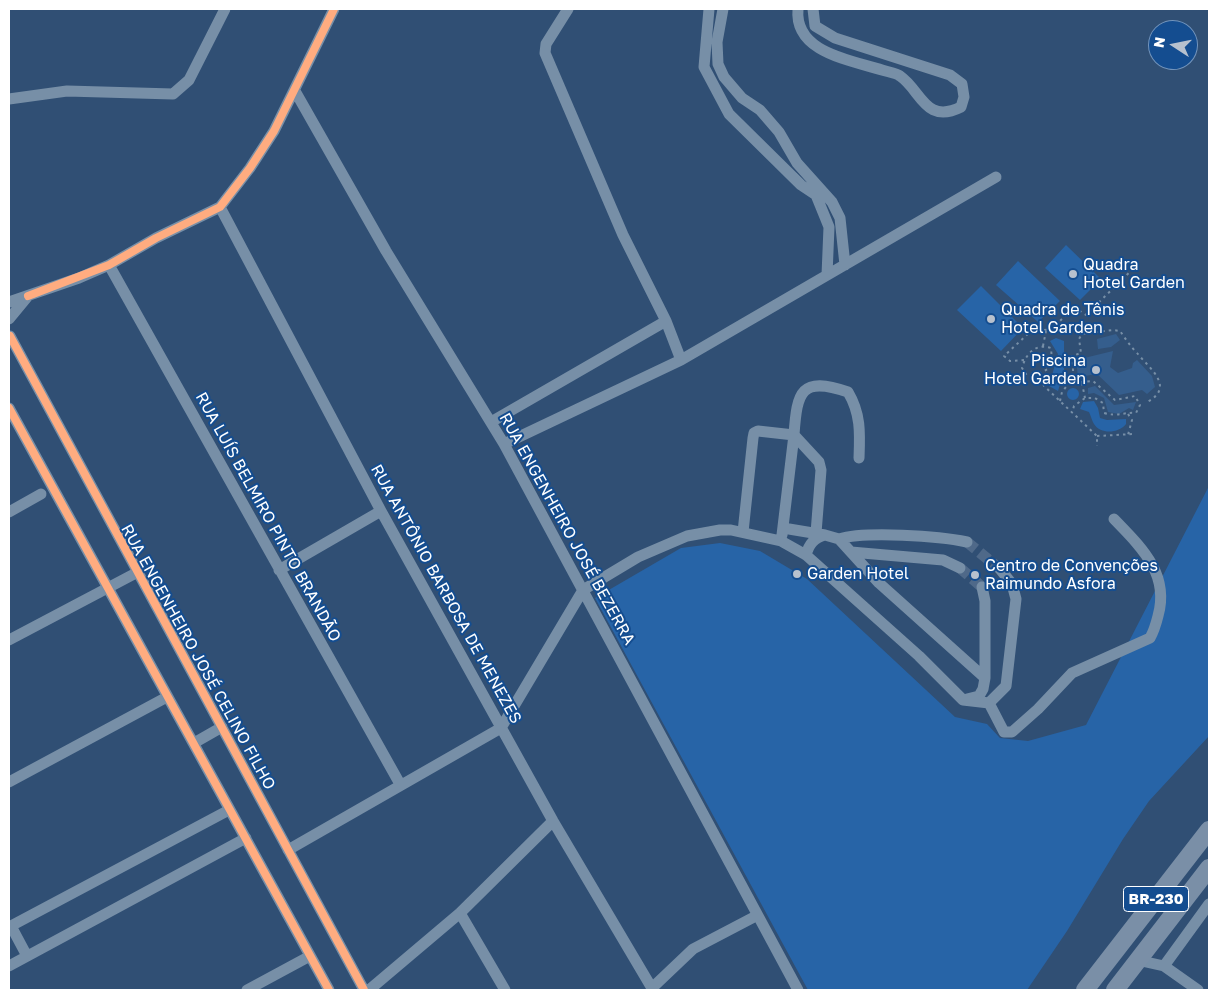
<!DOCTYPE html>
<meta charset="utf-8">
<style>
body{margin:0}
#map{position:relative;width:1218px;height:999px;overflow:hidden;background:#304f74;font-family:"Golos Text",sans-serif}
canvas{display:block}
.frame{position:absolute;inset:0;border:10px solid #fff;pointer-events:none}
.north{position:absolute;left:1148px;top:20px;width:50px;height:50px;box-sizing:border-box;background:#144d90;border:1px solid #7294bc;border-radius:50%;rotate:281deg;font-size:14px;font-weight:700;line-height:20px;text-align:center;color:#fff}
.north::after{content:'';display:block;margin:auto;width:18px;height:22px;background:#b7c1ce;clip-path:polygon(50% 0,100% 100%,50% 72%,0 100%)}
</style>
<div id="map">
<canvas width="1218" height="999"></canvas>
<div class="frame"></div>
<div class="north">N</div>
</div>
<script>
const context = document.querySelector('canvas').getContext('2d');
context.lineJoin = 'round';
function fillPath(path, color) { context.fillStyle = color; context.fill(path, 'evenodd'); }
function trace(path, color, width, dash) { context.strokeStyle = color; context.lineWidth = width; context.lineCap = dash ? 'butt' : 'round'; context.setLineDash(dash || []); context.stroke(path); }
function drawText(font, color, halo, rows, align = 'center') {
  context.font = font + ' "Golos Text",sans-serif'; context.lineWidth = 4; context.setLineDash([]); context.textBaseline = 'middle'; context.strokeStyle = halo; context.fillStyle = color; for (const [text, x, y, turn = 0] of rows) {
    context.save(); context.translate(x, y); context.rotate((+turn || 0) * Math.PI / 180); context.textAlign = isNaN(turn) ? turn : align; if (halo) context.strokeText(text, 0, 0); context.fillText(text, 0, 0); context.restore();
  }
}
fillPath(new Path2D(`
 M1066,245L1101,279L1080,300L1045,268Z
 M1018,261L1060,301L1038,322L996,285Z
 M981,286L1023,328L1001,351L957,310Z
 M1056,338L1064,341V381H1061L1058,391L1049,386L1058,354L1050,341Z
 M1067 394a6 6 0 1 1 12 0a6 6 0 1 1-12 0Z
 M1094,401L1098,408L1100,418L1107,420L1126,419V424C1119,433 1101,435 1094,424C1092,421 1091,416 1089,412L1080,409L1083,402Z
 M1209,486V736L1149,801L1123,839L1067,931L1027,990H808L595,598L681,548L720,543L760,551L807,579L955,717L987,724L1000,738L1028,741L1086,725Z`), '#2764a7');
fillPath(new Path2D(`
 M1116,334L1120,340L1111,347L1098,349L1097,339Z
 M1113,351L1110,367L1118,373L1132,368L1133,363L1137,360L1152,376L1155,387L1147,394L1142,390L1119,395L1097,374L1078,377L1076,360Z
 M1095,386L1114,405L1136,402L1133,410L1129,408L1119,414L1108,412L1104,398L1094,393L1088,394V388Z`), '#355e8d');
trace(new Path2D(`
 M967,542L1000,569
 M960,568L982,587`), '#4f6989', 11, [11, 5.5]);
trace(new Path2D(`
 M1043,346L1046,331
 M1024,360L1010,361L1004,356L1030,332L1052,329L1074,307L1086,315L1139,263
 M1040,373L1026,374L1022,368C1026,353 1036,343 1051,348L1052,361L1048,369L1040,373L1044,386L1097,436V446
 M1082,383L1085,398
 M1074,384L1072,356L1081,353L1079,339L1082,334L1113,330L1120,331C1125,338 1130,346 1137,353C1149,368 1176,387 1147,402
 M1060,401L1062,392L1069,383L1093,381L1115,400L1135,396L1140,405L1136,413C1123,412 1118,417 1104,413L1103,403L1095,398H1085L1074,406L1072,413
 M1128,414L1132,420L1128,435
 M1097,436L1134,434`), '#778fa7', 2, [2.5, 4]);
trace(new Path2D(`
 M568,9L546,44L545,53L623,235L666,321L681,360L996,177
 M709,9L704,67L729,114L801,185L816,195L829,227L827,275
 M723,9L717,42L718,64L724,77L742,98L760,110L779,132L797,163L832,202L840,218L845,265
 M798,9C794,53 851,60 882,70C888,72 896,73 900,76C921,90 925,125 961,107L964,97L962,84L950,75L835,38L815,26L813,9
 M295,91L386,251L504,444L798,990
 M9,99L67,91L173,94L189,80L225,9
 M220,207L381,511L553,821L653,990
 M109,265L400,784
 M9,302L79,278L109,265L156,238L220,207L250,168L274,131L334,9
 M9,319L28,296
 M10,336L364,990
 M9,408L329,990
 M491,422L666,321
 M504,444L681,360
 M9,512L41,494
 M783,528L825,535L839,539L879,583L985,678
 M743,532L753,438L754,433L758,431L794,435L782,535
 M816,533L821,470L819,462L794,435C797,391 801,376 848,392C861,414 860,433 859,458
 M839,539C865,531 939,536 967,542
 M851,552L943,560L960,568
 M806,555C809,544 814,538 825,535
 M279,570L381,511
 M9,640L136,573
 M967,699L979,696L983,689L985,678V601L982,587
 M989,703L1004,732H1012L1038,709L1072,673L1150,638C1154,631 1156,624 1158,616C1170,574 1141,547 1114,519
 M194,743L222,727
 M9,782L167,697
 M288,850L501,728L583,590L638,557L687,536L720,530H731L781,541L806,555L919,656L963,700L989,703L1006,686L1016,599L1012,584L1000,569
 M460,913L505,990
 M11,926L27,956
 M9,927L229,810
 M1137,960L1164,966L1198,990
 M9,966L246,838
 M1164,966L1209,904
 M652,988L693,949L756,916
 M247,990L310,956
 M369,990L460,913L553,821`), '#778fa7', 11);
trace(new Path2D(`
 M1085,990L1209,830
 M1115,990L1209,868`), '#7a8fa7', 18);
trace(new Path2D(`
 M28,296L109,265L156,238L220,207L250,168L274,131L334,9
 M10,336L364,990
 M9,408L329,990`), '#ffac80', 8);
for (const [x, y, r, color] of [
 [1073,274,5,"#b7c1ce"],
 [991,319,5,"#b7c1ce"],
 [1096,370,5,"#b7c1ce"],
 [797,574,5,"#b7c1ce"],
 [975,575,5,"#b7c1ce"]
]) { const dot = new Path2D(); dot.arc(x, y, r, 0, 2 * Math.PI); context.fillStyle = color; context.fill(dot); trace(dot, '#144d90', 2); }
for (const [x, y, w] of [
 [1156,899,65]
]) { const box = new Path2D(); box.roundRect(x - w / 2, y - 12.5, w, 25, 4); context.fillStyle = '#144d90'; context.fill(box); trace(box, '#fff', 1); }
drawText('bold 15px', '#fff', null, [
 ["BR-230",1156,899]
]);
drawText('16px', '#fff', '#144d90', [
 ["Quadra",1083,265],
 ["Hotel Garden",1083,283],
 ["Quadra de Tênis",1001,310],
 ["Hotel Garden",1001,328],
 ["Piscina",1086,361,"right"],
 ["Hotel Garden",1086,379,"right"],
 ["Centro de Convenções",985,566],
 ["Raimundo Asfora",985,584],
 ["Garden Hotel",807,574]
], 'left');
drawText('16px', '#fff', '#144d90', [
 ["RUA LUÍS BELMIRO PINTO BRANDÃO",268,517,61],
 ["RUA ENGENHEIRO JOSÉ BEZERRA",567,529,61],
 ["RUA ANTÔNIO BARBOSA DE MENEZES",446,594,61],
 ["RUA ENGENHEIRO JOSÉ CELINO FILHO",198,657,61]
]);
</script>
